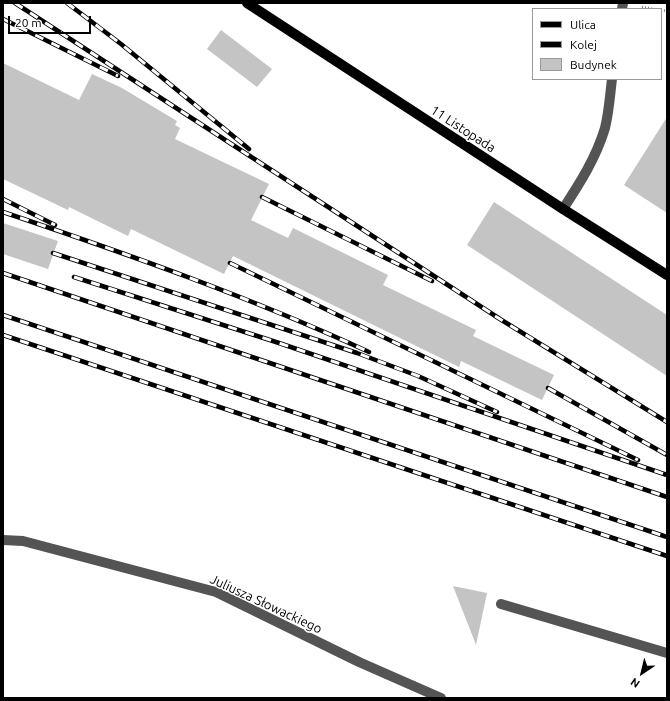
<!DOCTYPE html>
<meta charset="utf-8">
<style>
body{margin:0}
#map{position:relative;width:670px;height:701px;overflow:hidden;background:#fff;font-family:Ubuntu,sans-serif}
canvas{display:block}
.frame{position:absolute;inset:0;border:4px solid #000;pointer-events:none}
.legend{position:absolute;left:532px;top:8px;width:130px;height:72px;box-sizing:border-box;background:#fff;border:1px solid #999;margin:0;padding:5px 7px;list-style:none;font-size:12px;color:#000}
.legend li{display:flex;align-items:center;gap:8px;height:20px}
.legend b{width:20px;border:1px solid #999}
.north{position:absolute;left:622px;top:653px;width:40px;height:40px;-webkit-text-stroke:3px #fff;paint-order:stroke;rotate:215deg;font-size:11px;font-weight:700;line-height:16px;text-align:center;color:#000}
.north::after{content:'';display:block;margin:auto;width:14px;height:18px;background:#000;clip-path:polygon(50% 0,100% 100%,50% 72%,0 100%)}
.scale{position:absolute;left:8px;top:16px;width:83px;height:18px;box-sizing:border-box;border:2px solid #000;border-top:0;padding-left:5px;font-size:12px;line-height:14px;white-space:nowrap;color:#000;-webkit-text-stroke:3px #fff;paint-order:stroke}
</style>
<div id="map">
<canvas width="670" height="701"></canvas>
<div class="frame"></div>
<ul class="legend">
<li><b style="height:5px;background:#000"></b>Ulica</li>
<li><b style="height:5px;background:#000"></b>Kolej</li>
<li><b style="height:11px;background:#c4c4c4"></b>Budynek</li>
</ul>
<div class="north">N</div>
<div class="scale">20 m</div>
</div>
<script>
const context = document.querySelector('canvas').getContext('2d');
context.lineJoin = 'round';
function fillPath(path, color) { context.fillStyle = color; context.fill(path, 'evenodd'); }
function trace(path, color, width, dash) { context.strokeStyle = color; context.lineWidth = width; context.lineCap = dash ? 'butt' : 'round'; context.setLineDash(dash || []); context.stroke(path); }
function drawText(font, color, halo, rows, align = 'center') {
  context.font = font + ' Ubuntu,sans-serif'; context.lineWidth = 3; context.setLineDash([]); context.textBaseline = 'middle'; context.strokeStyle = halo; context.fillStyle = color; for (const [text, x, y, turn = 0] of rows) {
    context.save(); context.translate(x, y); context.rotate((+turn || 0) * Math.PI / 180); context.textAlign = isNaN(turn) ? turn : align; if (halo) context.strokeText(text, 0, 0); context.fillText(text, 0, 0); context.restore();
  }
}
fillPath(new Path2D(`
 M221,30L272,69L257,87L207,49Z
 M3,63L79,100L92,74L122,88L177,121L175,125L180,128L175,139L269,184L251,220L288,238L293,228L388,275L383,285L476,330L473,336L554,375L542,400L461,361L459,367L233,256L224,274L131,229L128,236L69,207L68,210L3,179Z
 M667,117V213L624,185Z
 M494,202L667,315V376L467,245Z
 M3,223L58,241L48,269L3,254Z
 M453,586L487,593L476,645Z`), '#c4c4c4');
trace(new Path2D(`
 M642,7L653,9
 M661,10L667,11`), '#767676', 2.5, [1, 2]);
trace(new Path2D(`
 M622,9L623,3
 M563,209C580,183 596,158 605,128C609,112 610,95 612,79
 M3,540L23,541L216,592L359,662L441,698
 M501,604L667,653`), '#545454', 10);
trace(new Path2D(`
 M247,3L563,209L667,275`), '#000', 10);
const rail = new Path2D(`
 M15,3L500,319
 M67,3L121,44L249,149
 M3,19L118,76
 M262,197L432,281
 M3,199L55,225
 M3,212C127,254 250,297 369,352
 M53,253L357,353L418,376L497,412
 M230,263L638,460
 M3,273L667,497
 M74,277L279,343L667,475
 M3,315L667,537
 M495,316L667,422
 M3,335L667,556
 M548,388L667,455`);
trace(rail, '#000', 4.5);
trace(rail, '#fff', 3, [9]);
drawText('13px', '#000', '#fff', [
 ["11 Listopada",463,129,33],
 ["Juliusza Słowackiego",266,604,25]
]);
</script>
